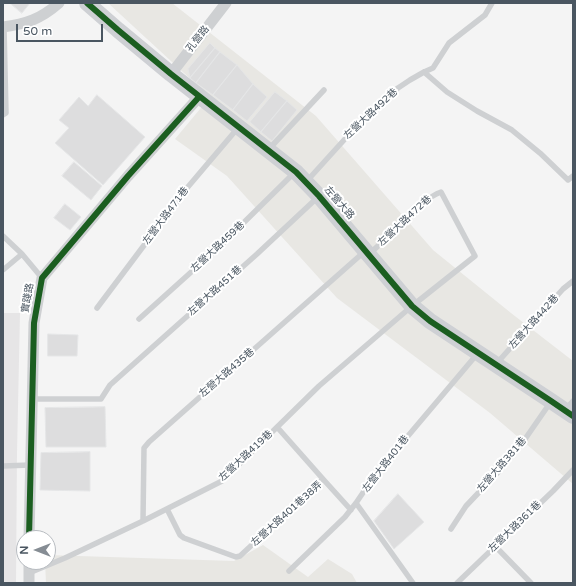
<!DOCTYPE html>
<meta charset="utf-8">
<style>
body{margin:0}
#map{position:relative;width:576px;height:586px;overflow:hidden;background:#f4f4f4;font-family:"Varela Round",sans-serif}
canvas{display:block}
.frame{position:absolute;inset:0;border:4px solid #4a5661;pointer-events:none}
.north{position:absolute;left:16px;top:530px;width:40px;height:40px;box-sizing:border-box;background:#fff;border:1px solid #b7bbc0;border-radius:50%;rotate:270deg;font-size:11px;font-weight:700;line-height:16px;text-align:center;color:#4a5661}
.north::after{content:'';display:block;margin:auto;width:14px;height:18px;background:#868d94;clip-path:polygon(50% 0,100% 100%,50% 72%,0 100%)}
.scale{position:absolute;left:16px;top:24px;width:87px;height:18px;box-sizing:border-box;border:2px solid #4a5661;border-top:0;padding-left:5px;font-size:12px;line-height:14px;white-space:nowrap;color:#4a5661;-webkit-text-stroke:3px #fff;paint-order:stroke}
</style>
<div id="map">
<canvas width="576" height="586"></canvas>
<div class="frame"></div>
<div class="north">N</div>
<div class="scale">50 m</div>
</div>
<script>
const context = document.querySelector('canvas').getContext('2d');
context.lineJoin = 'round';
function fillPath(path, color) { context.fillStyle = color; context.fill(path, 'evenodd'); }
function trace(path, color, width, dash) { context.strokeStyle = color; context.lineWidth = width; context.lineCap = dash ? 'butt' : 'round'; context.setLineDash(dash || []); context.stroke(path); }
function drawText(font, color, halo, rows, align = 'center') {
  context.font = font + ' "Varela Round","Noto Sans TC",sans-serif'; context.lineWidth = 4; context.setLineDash([]); context.textBaseline = 'middle'; context.strokeStyle = halo; context.fillStyle = color; for (const [text, x, y, turn = 0] of rows) {
    context.save(); context.translate(x, y); context.rotate((+turn || 0) * Math.PI / 180); context.textAlign = isNaN(turn) ? turn : align; if (halo) context.strokeText(text, 0, 0); context.fillText(text, 0, 0); context.restore();
  }
}
fillPath(new Path2D(`
 M108,3H172L316,116L433,250L511,313L573,361V484L490,413L337,298L227,176L175,139L210,97Z
 M263,545L308,577L328,559L352,574L357,583H46L45,562H48V555L234,561Z`), '#e8e7e3');
fillPath(new Path2D(`
 M3,313H20L17,453L16,583H3Z`), '#e6e5e6');
const building = new Path2D(`
 M10,3H30L22,13Z
 M210,43L215,48L190,78L188,69Z
 M215,48L220,52L196,83L190,78Z
 M220,52L237,65L213,95L196,83Z
 M237,65L253,84L233,110L213,95Z
 M253,84L267,97L247,121L233,110Z
 M275,92L287,101L261,132L250,122Z
 M97,95L145,137L103,185L55,143L69,128L59,120L79,97L88,106Z
 M287,101L297,110L272,141L261,132Z
 M74,162L102,186L91,200L62,176Z
 M65,204L81,217L70,230L54,218Z
 M48,334L78,335L77,356H48Z
 M105,407L106,447H46L45,408Z
 M90,452V491L40,490L41,453Z
 M398,494L424,522L394,549L374,521Z`);
fillPath(building, '#ddddde');
trace(building, '#e5e6e7', 1);
trace(new Path2D(`
 M424,72L447,92L477,111L512,130L540,153L568,180L573,176
 M3,115L6,113L4,27
 M268,150L324,90
 M306,182L363,119L387,97L398,88L410,80L424,72L433,68L449,43L485,15L492,3
 M3,236L22,254L42,278
 M3,270L22,254
 M97,308L187,188L237,129
 M139,319L219,247L294,173
 M497,363L563,289L573,281
 M32,399H101L110,385L257,254L318,197
 M565,410L573,401
 M277,427L323,479
 M3,466L30,465
 M356,503L413,583
 M167,509L180,535L184,538L236,557L240,556L323,479L351,510
 M143,521L144,448L149,442L364,252
 M451,529L466,506L500,470L523,442L550,403
 M495,546L531,583
 M289,571L345,517L356,503L375,475L478,353
 M29,573L65,558L143,521L222,481L319,386L412,306L475,256L441,192C432,195 427,200 420,206C402,221 387,239 369,254
 M457,583L553,491L573,470`), '#ced0d2', 5.5);
trace(new Path2D(`
 M3,27C26,24 41,19 59,3
 M171,74L226,3
 M29,538L34,323L42,278L128,176L199,97
 M29,583V562`), '#ced0d2', 11);
trace(new Path2D(`
 M87,3L118,30L171,74L296,172L319,196L412,306L430,321L551,401L573,416`), '#ced0d4', 16);
trace(new Path2D(`
 M87,3L118,30L171,74L296,172L319,196L412,306L430,321L551,401L573,416
 M29,538L34,323L42,278L128,176L199,97`), '#1b5e20', 6);
drawText('10px', '#4a5661', '#fff', [
 ["孔營路",198,39,-52],
 ["左營大路492巷",371,114,-43],
 ["左營大路",339,203,49],
 ["左營大路471巷",166,216,-53],
 ["左營大路472巷",405,221,-43],
 ["左營大路459巷",218,247,-43],
 ["左營大路451巷",215,291,-42],
 ["實踐路",28,298,-80],
 ["左營大路442巷",534,322,-48],
 ["左營大路435巷",227,373,-41],
 ["左營大路419巷",246,456,-43],
 ["左營大路401巷",386,464,-52],
 ["左營大路381巷",502,465,-49],
 ["左營大路401巷38弄",287,514,-42],
 ["左營大路361巷",515,527,-44]
]);
</script>
